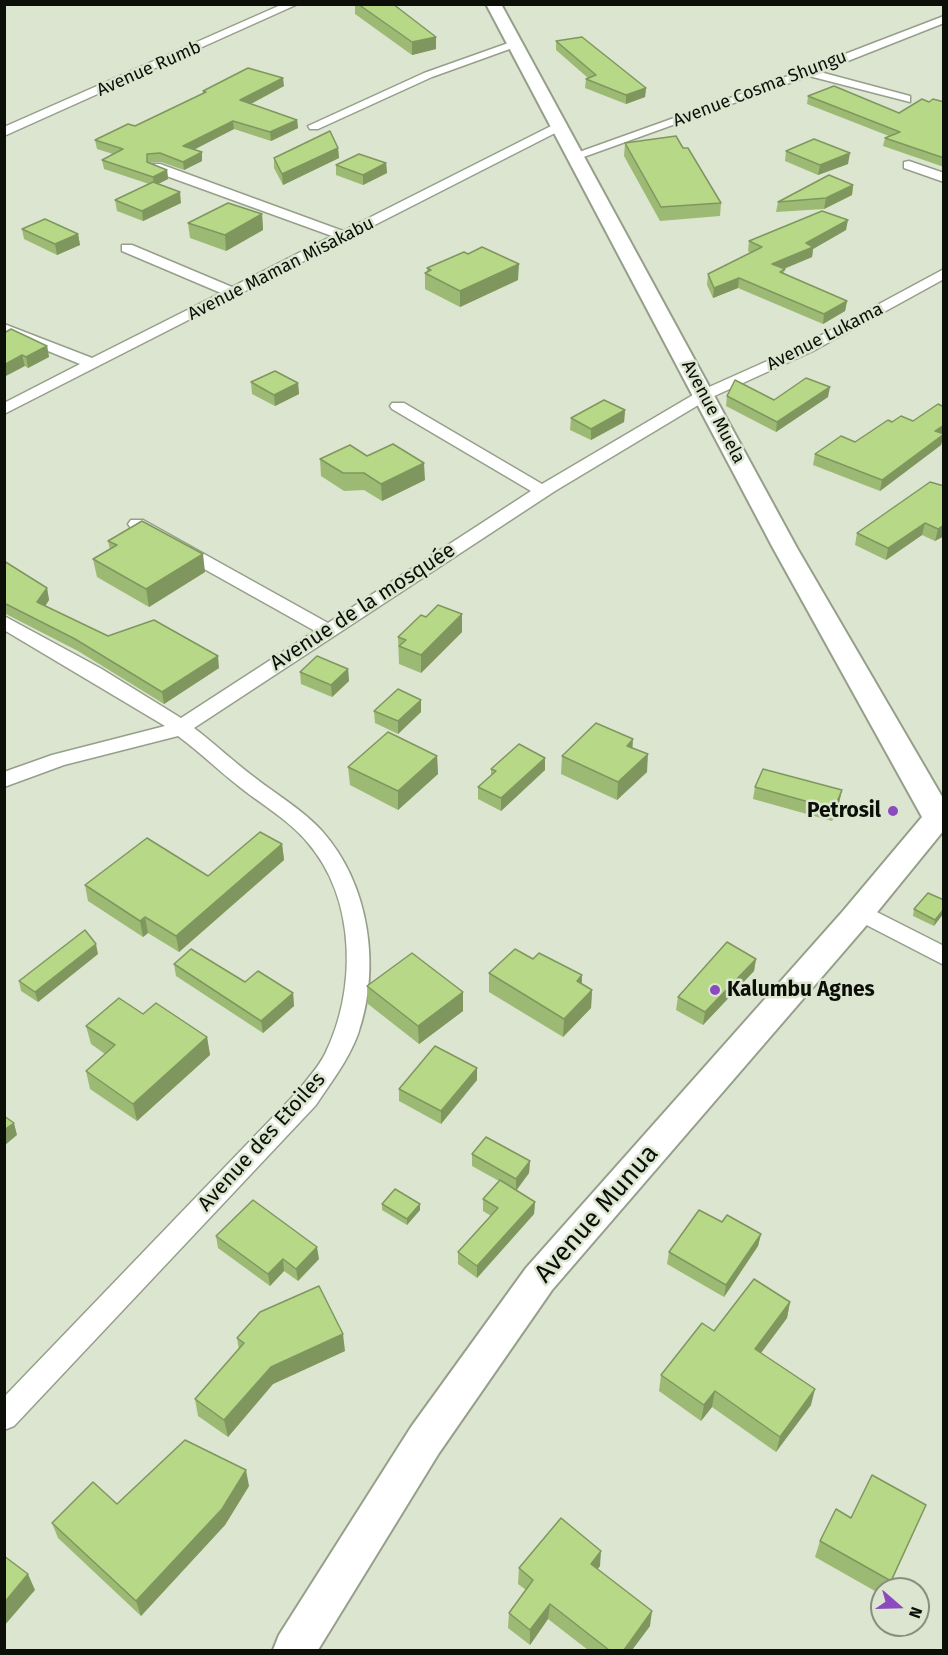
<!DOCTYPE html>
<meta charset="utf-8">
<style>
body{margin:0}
#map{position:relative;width:948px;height:1655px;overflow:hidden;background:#dbe5cf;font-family:"Fira Sans",sans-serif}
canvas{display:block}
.frame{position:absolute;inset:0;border:6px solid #0c0f08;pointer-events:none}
.north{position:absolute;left:870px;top:1577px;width:60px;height:60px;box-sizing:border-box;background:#dbe5cf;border:2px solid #888f7f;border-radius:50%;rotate:110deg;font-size:16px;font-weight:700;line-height:24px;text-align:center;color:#0c0f08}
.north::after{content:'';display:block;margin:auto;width:21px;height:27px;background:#8b4abe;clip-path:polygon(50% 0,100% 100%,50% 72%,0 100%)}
</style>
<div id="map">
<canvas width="948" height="1655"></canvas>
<div class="frame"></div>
<div class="north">N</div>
</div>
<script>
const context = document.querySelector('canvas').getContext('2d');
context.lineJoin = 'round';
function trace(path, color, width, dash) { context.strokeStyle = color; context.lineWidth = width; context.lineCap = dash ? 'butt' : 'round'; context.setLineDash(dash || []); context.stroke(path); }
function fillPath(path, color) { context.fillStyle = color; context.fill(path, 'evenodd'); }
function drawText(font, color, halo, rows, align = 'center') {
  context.font = font + ' "Fira Sans",sans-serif'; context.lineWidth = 5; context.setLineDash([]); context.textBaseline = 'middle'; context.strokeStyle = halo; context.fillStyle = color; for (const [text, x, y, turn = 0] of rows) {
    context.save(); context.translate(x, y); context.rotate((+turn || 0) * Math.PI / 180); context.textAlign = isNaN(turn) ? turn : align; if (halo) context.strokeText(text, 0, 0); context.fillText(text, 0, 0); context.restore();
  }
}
const street = new Path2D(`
 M283,4H298L4,136V127Z
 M944,16V23L820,72L910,96V102L809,76L578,159H570L568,156L741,94Z
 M514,41L518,42V46L432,77L318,129H310L308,126L424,73Z
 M557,123L561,124V130L4,414V403L80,364L4,333V324L92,358L221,293L122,251V245H132L232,287L332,236L150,170V164H160L343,231Z
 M909,161L944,173V182L904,168V162Z
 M944,269V279L813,351L710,398L555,491L194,728C215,744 234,762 254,777C277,795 303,810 322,831C370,885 381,968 358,1034C348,1061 331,1082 316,1105L14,1426L4,1430V1397L298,1091C307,1079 318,1068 325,1054C357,990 356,899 308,843C290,821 264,806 241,788C220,772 200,752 178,736L64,765L4,787V772L52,755L165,726L4,630V616L100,668L181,718L315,631L131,528L128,524L131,520H143L328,623L531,491L392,409L390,406L392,403H404L542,484L698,392L803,345Z
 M859,903L944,946V965L851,917L848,911L851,905Z`);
const secondary = new Path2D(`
 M486,4H501L797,548L944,800V830L865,927L552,1290L439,1453L318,1650H273L279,1635L411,1427L526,1268L843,911L922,817L773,548Z`);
trace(street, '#959f8a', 3);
trace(secondary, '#959f8a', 4);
fillPath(street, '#fff');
fillPath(secondary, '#fff');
fillPath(new Path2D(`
 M355,4H393L436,49L412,55L355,14Z
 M556,41L646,88L645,97L626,104L585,88L586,79L588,78L556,50Z
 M284,86L251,104L297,120L298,128L271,141L234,129L194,149L202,152V161L184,170L161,162H148L167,170L168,179L158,184L181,203L143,221L117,211L115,200L149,184L104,169L102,160L113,154L97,149L95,140L135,126L203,94V91Z
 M808,96L899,113L929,102H944V167L883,146L885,138L889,136L807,104Z
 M625,143L683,148L721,203L720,216L660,221L624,156Z
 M338,148L339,158L283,185L274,168V158Z
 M786,151L848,164L818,175L785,161Z
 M386,163L387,173L363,185L336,175V165Z
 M853,185L852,195L824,209L776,212L778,202Z
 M262,214L263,230L226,251L190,238L188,223Z
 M22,229L78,234L80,245L57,255L24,239Z
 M846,230L813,249L812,257L784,269H785L784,273L847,301L845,311L823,324L738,288L713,298L707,285L708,274L751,253L748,251L749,241Z
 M427,268L518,280L460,307L425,289V273L427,272Z
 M4,333L47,346L49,357L28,368L25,366Z
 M251,382L298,383L299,394L275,406L252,394Z
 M727,396L774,400L828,397L776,432L726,406Z
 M625,410L624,422L591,440L570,430L571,418Z
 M892,422L944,434L941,445L880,491L813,465L815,454L855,442Z
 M367,456L425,480L382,501L364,490L344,491L321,476L320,459Z
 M944,486V536L935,541L922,535L886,560L855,545L857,533Z
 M108,541L205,572L149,607L97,577L93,559L110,550Z
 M4,561L47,588L49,600L45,606L108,636L219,668L164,704L78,651L4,613Z
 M462,614V632L421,673L399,664L398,637L426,617Z
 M348,669L349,681L332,697L301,684L300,672Z
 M374,711L421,712L398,734L375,723Z
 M632,748L647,772L617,800L561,774L562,756Z
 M437,756L438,774L398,810L350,785L348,767Z
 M545,758V770L501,811L478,799V787L491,775V769Z
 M755,787L842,790L839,803L832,821L753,799Z
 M282,844L284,860L179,952L148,933L143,937L88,901L85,885L208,876Z
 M944,900L934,926L913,916L914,909Z
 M98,954L38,1002L21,991L19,981Z
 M533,959L582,975V984L592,990L591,1008L563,1037L489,992V973Z
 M756,959L754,971L703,1025L676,1010L678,997Z
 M174,964L293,993L294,1006L263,1033L176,976Z
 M367,986L463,1011L419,1044L368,1004Z
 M143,1014L207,1037L210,1055L137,1121L90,1089L86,1071L105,1054L91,1044L86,1026Z
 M477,1068V1080L441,1124L399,1101V1089Z
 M472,1154L530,1161L529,1173L516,1190L535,1202L534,1214L477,1278L458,1264V1252L491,1216L483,1211V1199L499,1181L472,1166Z
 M382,1204H420V1210L407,1225L382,1210Z
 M722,1222L761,1234L758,1246L724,1297L667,1264L669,1252Z
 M216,1236L319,1259L298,1281L284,1271L270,1286L218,1248Z
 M790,1302L787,1318L761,1353L811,1405L776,1452L712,1407L701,1421L659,1391L661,1375L714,1331Z
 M237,1338L345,1351L273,1384L228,1437L198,1416L195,1399L239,1350Z
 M249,1486L225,1525L141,1616L58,1538L52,1523L117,1504Z
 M926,1505L888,1589H882V1595L815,1557L820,1541L851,1518Z
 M600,1566L597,1569L650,1626L632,1650H588L548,1619L530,1645L508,1628L509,1613L526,1590L518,1584L519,1568Z`), '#9dba74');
fillPath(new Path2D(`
 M436,37V49L412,55V42Z
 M283,78L284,86L241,109L240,100Z
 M646,88L645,97L626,104V95Z
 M297,120L298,128L271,141L270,132Z
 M233,121L234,129L184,155L183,146Z
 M338,148L339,158L283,185L282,174Z
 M202,152V161L184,170L183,162Z
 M850,153L848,164L818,175L820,165Z
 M386,163L387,173L363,185V175Z
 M167,170L168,179L154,186L153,177Z
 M853,185L852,195L824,209L826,198Z
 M180,192L181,203L143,221L142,211Z
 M262,214L263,230L226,251L225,235Z
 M848,220L846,230L813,249L812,257L771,274L772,264L806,243Z
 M78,234L80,245L57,255L55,244Z
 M519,264L518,280L460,307V291Z
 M739,278L738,288L713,298L714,288Z
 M847,301L845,311L823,324L824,314Z
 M47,346L49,357L28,368L26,357Z
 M22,355L25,366L4,377V365Z
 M298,383L299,394L275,406L274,395Z
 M830,387L828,397L776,432L777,422Z
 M625,410L624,422L591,440V429Z
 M944,425V434L935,431Z
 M944,434L941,445L880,491L882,480Z
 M424,463L425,480L382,501L381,484Z
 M925,523L922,535L886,560L888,548Z
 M944,525V536L935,541L938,529Z
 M203,554L205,572L149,607L146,589Z
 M47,588L49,600L40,614L37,602Z
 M462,614V632L421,673V655Z
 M218,656L219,668L164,704L162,692Z
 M348,669L349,681L332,697L331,685Z
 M421,700V712L398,734V721Z
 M633,739L632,757L627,746Z
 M648,754L647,772L617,800L618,782Z
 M437,756L438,774L398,810V791Z
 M545,758V770L501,811V798Z
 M842,790L839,803L832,821L834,809Z
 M282,844L284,860L179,952L176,936Z
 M944,909V913L934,926L935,920Z
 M145,917L148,933L143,937L140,921Z
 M96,944L98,954L38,1002L35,992Z
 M756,959L754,971L703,1025L705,1012Z
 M582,975L581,993L577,981Z
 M592,990L591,1008L563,1037L564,1019Z
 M463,992V1011L419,1044L418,1026Z
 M293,993L294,1006L263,1033L261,1021Z
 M207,1037L210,1055L137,1121L133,1104Z
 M477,1068V1080L441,1124V1111Z
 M14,1123L17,1135L4,1146V1130Z
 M530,1161L529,1173L516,1191V1179Z
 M535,1202L534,1214L477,1278V1266Z
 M420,1204V1210L407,1225V1219Z
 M761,1234L758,1246L724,1297L726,1285Z
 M317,1247L319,1259L298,1281L296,1269Z
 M283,1259L284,1271L270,1286L268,1274Z
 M790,1302L787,1318L752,1365L755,1349Z
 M343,1334L345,1351L273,1384L228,1437L224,1420L271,1367Z
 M815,1389L811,1405L776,1452L780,1437Z
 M715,1391L712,1407L701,1421L704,1405Z
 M246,1470L249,1486L225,1525L141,1616L136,1601Z
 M926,1505L919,1521L888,1589L891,1581Z
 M601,1551L600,1566L589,1580L591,1564Z
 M28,1574L35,1590L4,1626V1603Z
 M550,1604L548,1619L530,1645V1630Z
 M652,1611L650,1626L632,1650H624Z`), '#7f975e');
const building = new Path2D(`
 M358,4H393L436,37L412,42Z
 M582,37L646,88L626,95L586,79L596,75L556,41Z
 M248,68L283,78L240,100L297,120L270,132L233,121L183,146L202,152L183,162L160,153L147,154V162L167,170L153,177L102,160L123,149L95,140L128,124L135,126L206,92L203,91Z
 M834,86L899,113L922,99L929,102L933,99L944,102V158L885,138L900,132L808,96Z
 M330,131L338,148L282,174L274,158Z
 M676,136L683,148H688L721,203L661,207L625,143Z
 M814,139L850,153L820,165L786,151Z
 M359,154L386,163L363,175L336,165Z
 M829,175L853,185L826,198L778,202Z
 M153,182L180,192L142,211L115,200Z
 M228,203L262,214L225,235L188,223Z
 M822,211L848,220L806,243L813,247L772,264L785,269L780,272L847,301L824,314L739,278L714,288L708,274L762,247L749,241Z
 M45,219L78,234L55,244L22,229Z
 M482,247L519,264L460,291L425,273L431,270L427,268L464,252L468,254Z
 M11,329L47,346L26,357L22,355L4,365V333Z
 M275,371L298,383L274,395L251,382Z
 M806,378L830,387L777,422L727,396L735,380L774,400Z
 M604,400L625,410L591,429L571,418Z
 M938,404L944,407V425L935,431L944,434L882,480L815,454L841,436L855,442L888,420L892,422L901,416L913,421Z
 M393,444L424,463L381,484L364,473H343L320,459L350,445L367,456Z
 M930,482L944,486V525L938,529L925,523L888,548L857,533Z
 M142,521L203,554L146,589L93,559L117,545L108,541Z
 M4,561L47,588L37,602L108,636L154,620L218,656L162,692L75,639L4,603Z
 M438,605L462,614L421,655L399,646L406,640L398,637L421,615L426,617Z
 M317,656L348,669L331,685L300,672Z
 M398,689L421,700L398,721L374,711Z
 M596,723L633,739L627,746L648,754L618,782L562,756Z
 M388,732L437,756L398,791L348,767Z
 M519,744L545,758L501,798L478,787L496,771L491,769Z
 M763,769L842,790L834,809L755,787Z
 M260,832L282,844L176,936L145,917L140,921L85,885L147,838L208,876Z
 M928,893L944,900V909L935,920L914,909Z
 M85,930L96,944L35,992L19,981Z
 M727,942L756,959L705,1012L678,997Z
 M191,949L245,982L258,971L293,993L261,1021L174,964Z
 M515,949L533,959L539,953L582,975L577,981L592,990L564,1019L489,973Z
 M412,953L463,992L418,1026L367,986Z
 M119,998L143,1014L156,1003L207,1037L133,1104L86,1071L115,1045L86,1026Z
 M435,1046L477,1068L441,1111L399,1089Z
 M4,1116L14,1123L4,1130Z
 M486,1137L530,1161L516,1179L472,1154Z
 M500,1180L535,1202L477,1266L458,1252L498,1208L483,1199Z
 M395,1189L420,1204L407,1219L382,1204Z
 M253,1200L317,1247L296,1269L283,1259L268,1274L216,1236Z
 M699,1210L722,1222L727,1215L761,1234L726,1285L669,1252Z
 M754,1279L790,1302L755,1349L815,1389L780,1437L715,1391L704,1405L661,1375L702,1323L714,1331Z
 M319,1286L343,1334L271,1367L224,1420L195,1399L244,1343L237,1338L260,1312Z
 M185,1440L246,1470L222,1509L136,1601L52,1523L93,1482L117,1504Z
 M872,1475L926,1505L891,1581L820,1541L836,1509L851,1518Z
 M561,1518L601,1551L591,1564L652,1611L624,1650H609L550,1604L530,1630L509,1613L533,1580L519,1568Z
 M4,1556L28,1574L4,1603Z`);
fillPath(building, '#b6d887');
trace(building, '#7f975e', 1.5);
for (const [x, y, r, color] of [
 [893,811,6,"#8b4abe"],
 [715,990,6,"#8b4abe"]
]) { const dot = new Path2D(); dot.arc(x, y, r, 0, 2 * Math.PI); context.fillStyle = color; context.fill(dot); trace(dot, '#dbe5cf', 2); }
drawText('18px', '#0c0f08', '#dbe5cf', [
 ["Avenue Rumb",149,69,-24],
 ["Avenue Cosma Shungu",760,89,-21],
 ["Avenue Maman Misakabu",281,269,-27],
 ["Avenue Lukama",825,337,-27],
 ["Avenue Muela",713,412,62]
]);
drawText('21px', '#0c0f08', '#dbe5cf', [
 ["Avenue de la mosquée",363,607,-33],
 ["Avenue des Etoiles",262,1142,-48]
]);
drawText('bold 21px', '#0c0f08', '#dbe5cf', [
 ["Petrosil",881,811],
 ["Kalumbu Agnes",727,990,"left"]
], 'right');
drawText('26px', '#0c0f08', '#dbe5cf', [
 ["Avenue Munua",597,1214,-49]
]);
</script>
